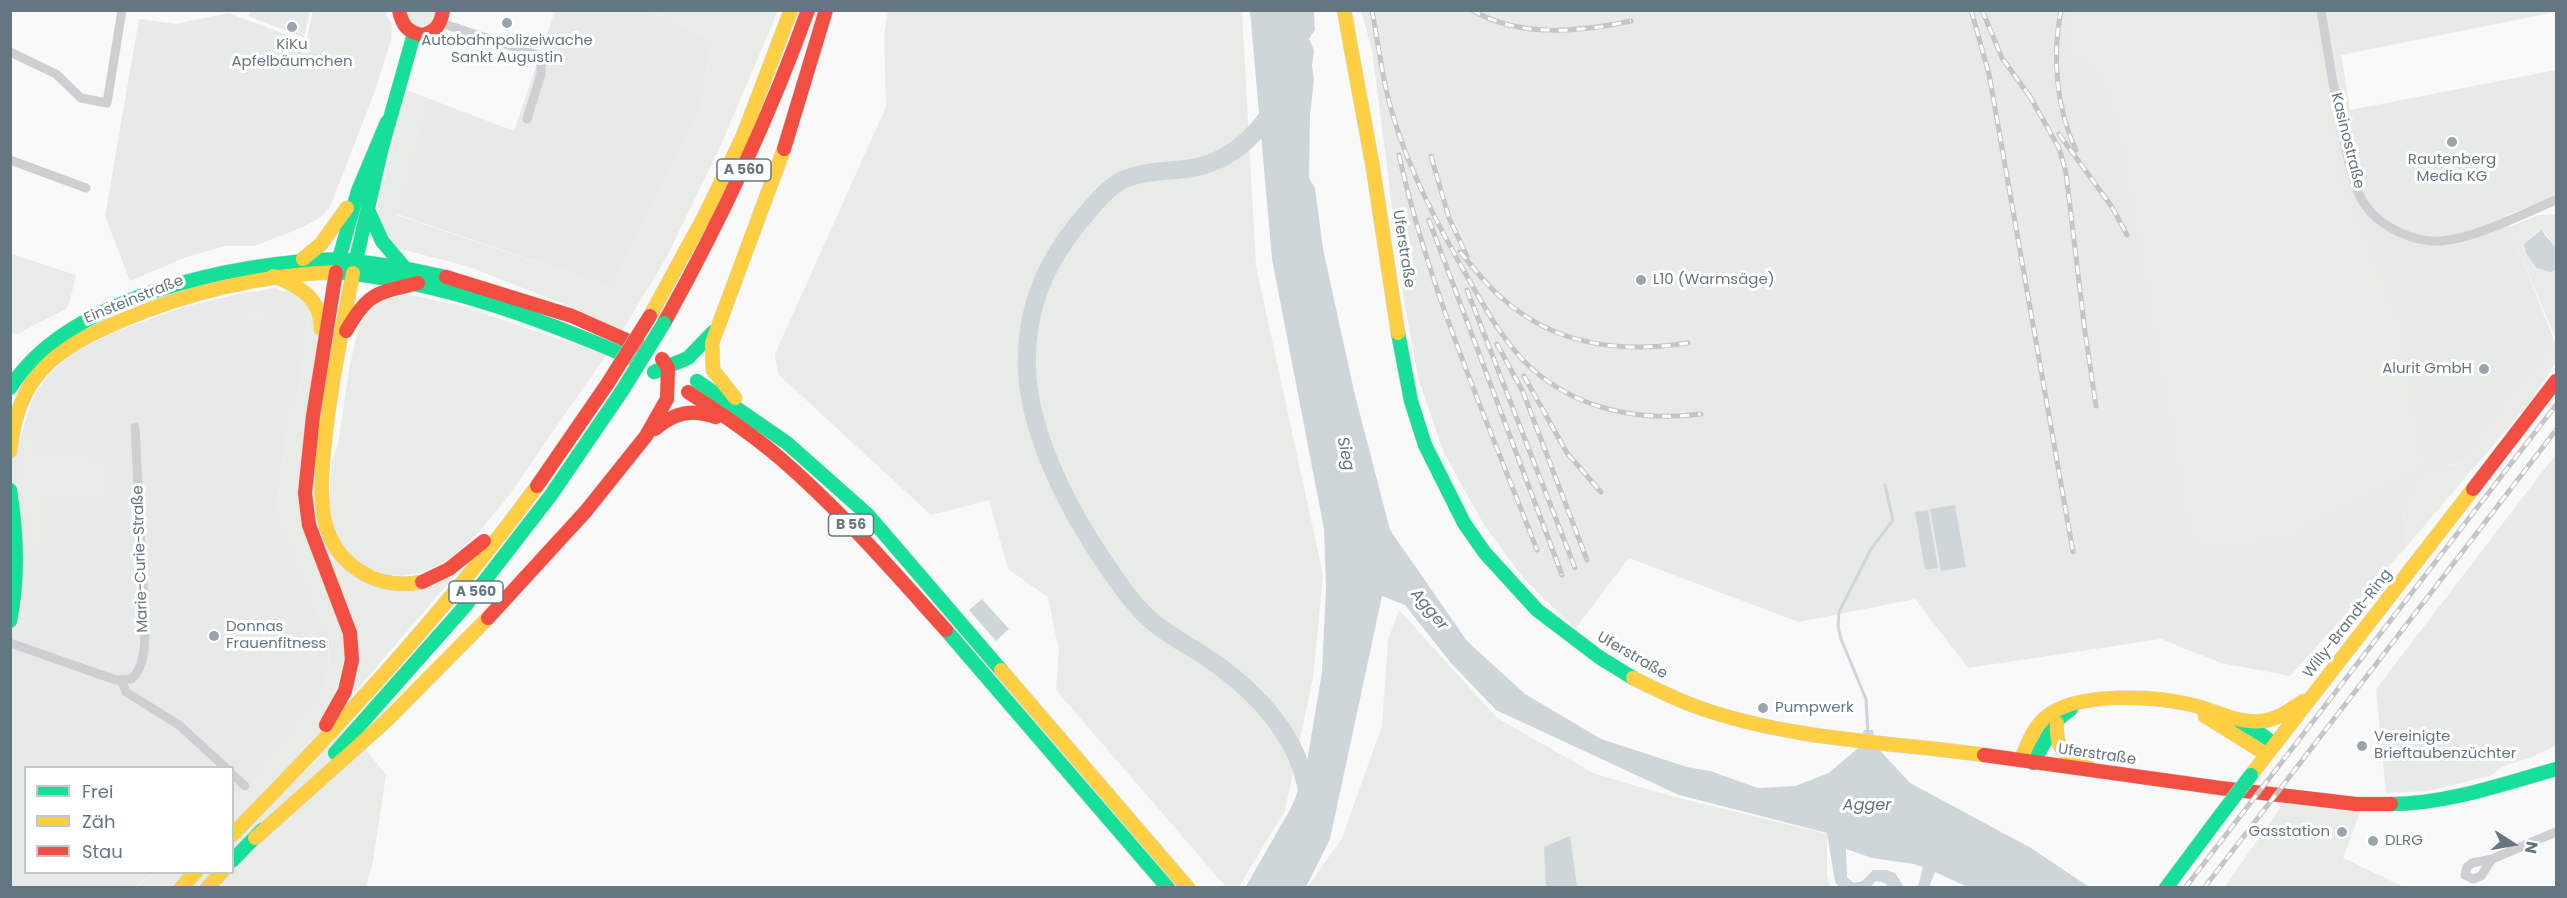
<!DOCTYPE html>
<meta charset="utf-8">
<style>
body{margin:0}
#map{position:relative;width:2567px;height:898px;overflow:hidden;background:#f9f9f9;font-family:Poppins,sans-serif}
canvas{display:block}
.frame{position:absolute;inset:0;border:12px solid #657683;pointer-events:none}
.legend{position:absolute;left:24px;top:766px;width:210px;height:108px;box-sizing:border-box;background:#fff;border:2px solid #c1c8cd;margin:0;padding:8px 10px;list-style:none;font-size:18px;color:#657683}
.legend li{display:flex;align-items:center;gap:12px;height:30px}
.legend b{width:30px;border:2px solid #c1c8cd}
.north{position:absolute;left:2483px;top:814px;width:60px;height:60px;-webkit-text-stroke:4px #fff;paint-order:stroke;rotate:101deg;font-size:16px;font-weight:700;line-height:24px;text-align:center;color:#657683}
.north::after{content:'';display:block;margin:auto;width:21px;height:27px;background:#657683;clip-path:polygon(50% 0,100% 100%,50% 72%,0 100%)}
</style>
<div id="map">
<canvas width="2567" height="898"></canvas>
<div class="frame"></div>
<ul class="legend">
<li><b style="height:8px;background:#16e098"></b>Frei</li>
<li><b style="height:8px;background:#ffcf43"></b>Zäh</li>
<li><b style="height:8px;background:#f24e42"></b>Stau</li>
</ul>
<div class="north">N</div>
</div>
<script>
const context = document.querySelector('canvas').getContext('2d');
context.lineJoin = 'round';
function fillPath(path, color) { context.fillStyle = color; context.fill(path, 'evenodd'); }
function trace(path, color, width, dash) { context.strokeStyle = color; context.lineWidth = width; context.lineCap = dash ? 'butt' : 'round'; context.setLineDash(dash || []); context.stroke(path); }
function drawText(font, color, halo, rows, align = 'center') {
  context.font = font + ' Poppins,sans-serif'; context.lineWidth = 6; context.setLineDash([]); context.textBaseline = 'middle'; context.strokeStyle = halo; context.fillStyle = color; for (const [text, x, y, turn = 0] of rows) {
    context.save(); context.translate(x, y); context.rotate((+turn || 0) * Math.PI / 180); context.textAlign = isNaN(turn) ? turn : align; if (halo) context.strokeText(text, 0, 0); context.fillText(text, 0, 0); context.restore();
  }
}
fillPath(new Path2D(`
 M250,11H310L304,38L248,16Z
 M313,11H388L386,15L392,24L391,40L375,91L330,207L321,217L301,228L254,246H224L184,258L130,281L105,216L139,19L175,24L228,13L306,42Z
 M555,11H649L713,39L701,109L612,288L397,214L427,98L514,131Z
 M1361,11H2556V12L2341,55L2350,110L2556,70V196L2505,216L2556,345L2463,461L2449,465L2403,511L2407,546L2290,676L2221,663L2161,639L1968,668L1915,599L1799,622L1629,558L1575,629L1525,580L1484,525L1444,453L1419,381L1404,301L1372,49Z
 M276,288L299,304L302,314H309L297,412L290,411L276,514L329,639L328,670L322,694L246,793L233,804L232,768H26V872L153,873L136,887L11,888V439L20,438L34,395L48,375L73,353L117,331L183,307L239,294Z
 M2556,454V746L2532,757L2504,766L2490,776L2427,791L2386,793L2376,689Z`), '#e8e9e9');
fillPath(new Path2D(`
 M406,10L436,11C437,33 408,35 406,10Z
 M2072,10L2279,11L2284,41L2318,37L2343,181L2400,325L2425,468L2381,487L2283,540L2210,547L2190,539L2119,134C2108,98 2109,73 2072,55L2069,38Z
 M649,11H778L720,147L665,260L622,331L574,308L467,266L400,249L389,242L379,225L378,205L406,90L427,98L397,215L612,288L701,109L713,39Z
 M888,11H1242L1256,266L1323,575L1313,678L1285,810L1239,887H1226L1056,690L1059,651L1048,597L1008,569L989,500L931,515L778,374L775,354L886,107L884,36Z
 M2339,38L2347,40L2349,53L2341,55L2352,121L2345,119L2344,115L2331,40Z
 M2538,215H2556V248L2545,232L2538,231L2524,244L2526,253L2536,268L2550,272L2556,271V340L2509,227Z
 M11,254L76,275L69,304L66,309L17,334L11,332Z
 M288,291L304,296L318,332L300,471L339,611L347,654L331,706L386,775L373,861L366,887L136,888L153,873L232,872L233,804L246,793L322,694L328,670L329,639L276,515L290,411L297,412L309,314H302L299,304L294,301L243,303V294Z
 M407,294L462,306L606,355L507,498L480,531L452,557L437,566L420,573L400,576L386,574L368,568L350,555L335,533L329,501L332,460L338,444L350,364L360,322L381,300Z
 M261,312L268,319V328L259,326L242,316L167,337L174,331L241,313Z
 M2556,345V362L2530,402L2407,546L2403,511L2416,477L2463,461Z
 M32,437V453L106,458L108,493L101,494V498L43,501L44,547H29L21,479L22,439Z
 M314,502L361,579L457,573L354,693L355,677L320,540Z
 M1399,610L1497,718L1595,774L1678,798L1827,834V875L1830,887L1307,888L1342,838L1382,726L1388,640Z
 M2284,802L2361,810L2343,858L2404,887L2224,888Z`), '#e8ebe6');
fillPath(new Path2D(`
 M1250,11H1314L1315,30L1309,39L1314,50L1312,66L1314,79L1310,115L1309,178L1315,188L1323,249L1354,391L1390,530L1467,641L1525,694L1601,739L1687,767L1710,771L1758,788L1795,786L1829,773L1859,747L1864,730H1873L1875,745L1910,783L2031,848L2089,887H1968L1935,872L1929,887H1918L1923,867L1914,864L1872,858L1846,849L1847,877L1854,883L1862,881L1873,870H1887L1895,873L1904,887H1888L1885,883L1876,881L1870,887H1839L1835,882L1827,833L1679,795L1496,710L1451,663L1405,605L1382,596L1330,839L1306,887L1245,888L1291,808L1305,774L1322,672L1326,587L1324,529L1272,259Z
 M2541,230L2556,248V271L2550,272L2536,268L2526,253L2524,244Z
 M1955,505L1966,567L1941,571L1930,509Z
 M1928,510L1938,568L1925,570L1915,512Z
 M982,599L1009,629L996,641L969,610Z
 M1570,836L1577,887H1546L1544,847Z`), '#ced6d9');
trace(new Path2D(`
 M1868,734L1866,699L1841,639L1838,627L1839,612L1871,549L1893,520L1885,485`), '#ced6d9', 3);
trace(new Path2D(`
 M1275,106C1256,136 1229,162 1192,168C1169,172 1140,170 1119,182C1108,188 1099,199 1092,207C1053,250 1029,295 1027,353C1023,426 1070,514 1111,572C1123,589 1136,608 1153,622C1173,639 1198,650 1219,666C1262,698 1301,742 1308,797`), '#ced6d9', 18);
const fast = new Path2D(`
 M368,210L382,241L404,267
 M356,260L382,147L414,34
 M446,277L399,267L339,259L336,272C443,282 536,317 634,359
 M1398,333L1411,401L1425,445L1464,523L1485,553L1537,610L1599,657L1633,678
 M654,372L688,358L713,332
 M697,381L787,443L868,515L1001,670
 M10,388C68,296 237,262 339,259L358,191L387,122
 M10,490C17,534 19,577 10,621
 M946,630L1168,888
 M2239,723L2261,734L2274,744
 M335,753L466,605L551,495L622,391
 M2033,763L2057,720L2071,709
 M2391,804C2446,804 2503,784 2556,769
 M232,861L262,830
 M2166,888L2222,813`);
const slow = new Path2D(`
 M1344,10L1373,168L1398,333
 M303,259L321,244L347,208
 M353,273C343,325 332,377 326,430C323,458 319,489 324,517C333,564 375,591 422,582
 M273,276C300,286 321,298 321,329
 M650,316L705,215L743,136L791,10
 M735,398L713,370L712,343L784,149
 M10,451C13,422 21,393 41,371C61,348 91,334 118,322C188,292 260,275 336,272
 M1001,670L1188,888
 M1633,678C1655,689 1677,700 1700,708C1791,740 1890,742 1984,755
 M2205,716L2266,754
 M2057,723C2055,748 2064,756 2087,762
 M2021,760C2027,745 2033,728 2046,717C2077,691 2155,696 2193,705C2216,711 2238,724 2263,721C2279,719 2291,709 2304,701
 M2251,775L2473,489
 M232,835C340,725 446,611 537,486
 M255,838L387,720L488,618
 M181,888L196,872
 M207,888L222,872`);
const jam = new Path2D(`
 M399,10C402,25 407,32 422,35C436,32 441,24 443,10
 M784,149L826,10
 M446,277L572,316L644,348
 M664,323C720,222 769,119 808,10
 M346,331C368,292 377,293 418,283
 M688,392C720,413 752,434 781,459C841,511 893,571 946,630
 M655,429C675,412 691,409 716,417
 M537,486L608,383
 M2473,489L2556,381
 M422,582L449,569L484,541
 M488,618L586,511L646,436L667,399L668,368L662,359
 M326,725L345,691L352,660L350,633L309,525L305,493L313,416L336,272
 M1984,755L2220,788L2356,804H2391`);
trace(fast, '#d5d6d7', 15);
trace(slow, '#d5d6d7', 15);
trace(jam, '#d5d6d7', 15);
trace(new Path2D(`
 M2321,10C2329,58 2336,107 2347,154C2352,171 2355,190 2365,205C2380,227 2415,243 2441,241C2474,239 2524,213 2556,200
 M441,23L535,54L541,65V74L527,119
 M10,52L56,74L81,98L107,103L122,10
 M10,160L86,188
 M10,643L116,680L131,679C146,667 145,641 145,624L135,427
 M122,681L126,692L179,725L226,768
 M232,774L245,786
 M2492,859L2481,876L2473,879L2465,875L2467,867L2472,863L2492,859L2556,832`), '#cecfd0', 9);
trace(fast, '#16e098', 14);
trace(slow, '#ffcf43', 14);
trace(jam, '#f24e42', 14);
const rail = new Path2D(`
 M1372,10C1379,48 1383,86 1395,122C1411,174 1437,223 1464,271C1483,304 1502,341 1531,368C1578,410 1641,422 1701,414
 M1472,10C1519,38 1580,32 1631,21
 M1971,10L1989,74L2073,552
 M1982,10L2002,58L2033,101
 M2061,10C2052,55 2056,108 2076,150
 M2029,95L2059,148L2066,173L2085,332L2096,406
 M2059,134L2112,207L2127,235
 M1399,155C1429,291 1487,420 1537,550
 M1431,156L1449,218L1467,256
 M1429,220L1562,575
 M1460,252C1474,268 1487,286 1503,299C1556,346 1621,353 1688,343
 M1467,290L1575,568
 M1497,344L1523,392L1587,560
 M1524,376L1567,453L1601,492
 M2185,888L2556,405
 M2204,888L2556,430`);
trace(rail, '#c3c5c6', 5);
trace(rail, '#fff', 3, [9]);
const fastBridge = new Path2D(`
 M622,391L664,323
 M2222,813L2251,775`);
const jamBridge = new Path2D(`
 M608,383L650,316`);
trace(fastBridge, '#d5d6d7', 15, []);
trace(jamBridge, '#d5d6d7', 15, []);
trace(fastBridge, '#16e098', 14);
trace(jamBridge, '#f24e42', 14);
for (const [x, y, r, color] of [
 [507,23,6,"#99a4ac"],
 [292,27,6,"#99a4ac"],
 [2452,142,6,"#99a4ac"],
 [1641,280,6,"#99a4ac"],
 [2484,369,6,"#99a4ac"],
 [214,636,6,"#99a4ac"],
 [1763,708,6,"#99a4ac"],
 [2362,746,6,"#99a4ac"],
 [2342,832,6,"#99a4ac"],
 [2373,841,6,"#99a4ac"]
]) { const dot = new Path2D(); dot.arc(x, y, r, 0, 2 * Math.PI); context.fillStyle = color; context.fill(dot); trace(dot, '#fff', 2); }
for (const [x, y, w] of [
 [744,170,54],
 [851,525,45],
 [476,592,54]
]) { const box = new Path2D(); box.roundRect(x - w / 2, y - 11, w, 22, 4.5); context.fillStyle = '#fff'; context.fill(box); trace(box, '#657683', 1.5); }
drawText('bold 14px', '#657683', null, [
 ["A 560",744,170],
 ["B 56",851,525],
 ["A 560",476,592]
]);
drawText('15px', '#657683', '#fff', [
 ["Autobahnpolizeiwache",507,41,"center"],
 ["Sankt Augustin",507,58,"center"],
 ["KiKu",292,45,"center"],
 ["Apfelbäumchen",292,62,"center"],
 ["Rautenberg",2452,160,"center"],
 ["Media KG",2452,177,"center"],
 ["L10 (Warmsäge)",1653,280],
 ["Alurit GmbH",2472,369,"right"],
 ["Donnas",226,627],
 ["Frauenfitness",226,644],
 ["Pumpwerk",1775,708],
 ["Vereinigte",2374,737],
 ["Brieftaubenzüchter",2374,754],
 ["Gasstation",2330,832,"right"],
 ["DLRG",2385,841]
], 'left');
drawText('15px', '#657683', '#fff', [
 ["Kasinostraße",2347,141,76],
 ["Uferstraße",1403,249,81],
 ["Einsteinstraße",134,300,-22],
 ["Marie-Curie-Straße",141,559,-92],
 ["Willy-Brandt-Ring",2348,624,-52],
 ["Uferstraße",1632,656,30],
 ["Uferstraße",2097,755,8]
]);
drawText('italic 16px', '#60757c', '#fff', [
 ["Sieg",1345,454,78],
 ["Agger",1429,610,50],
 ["Agger",1867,806]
]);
</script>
